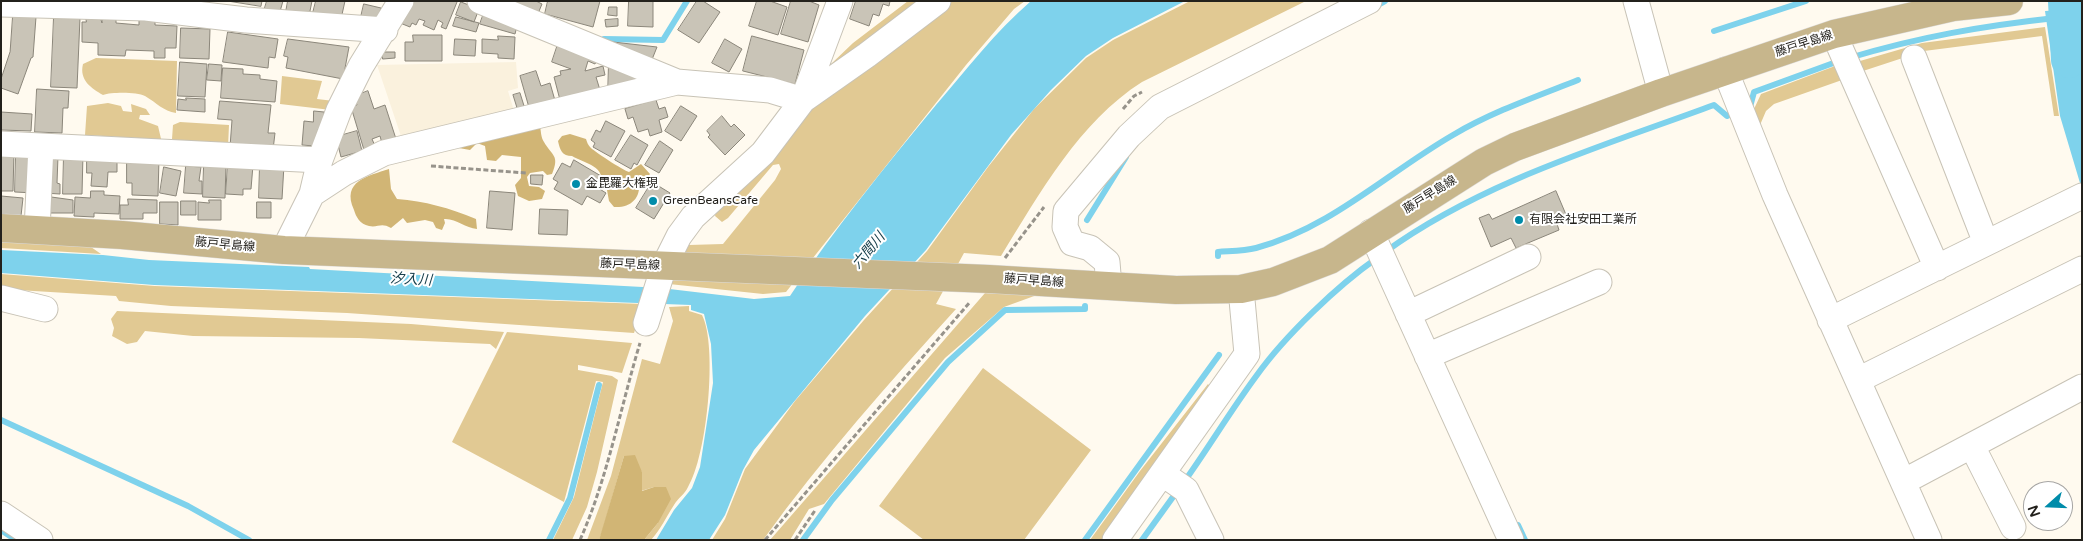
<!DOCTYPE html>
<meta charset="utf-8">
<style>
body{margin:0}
#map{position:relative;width:2083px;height:541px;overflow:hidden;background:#fffaef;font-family:"Varela Round",sans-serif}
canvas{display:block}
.frame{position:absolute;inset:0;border:2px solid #23211c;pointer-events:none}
.north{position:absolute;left:2023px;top:481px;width:50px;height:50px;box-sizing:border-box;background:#fff;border:1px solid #a7a6a4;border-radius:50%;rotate:250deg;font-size:14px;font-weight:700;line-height:20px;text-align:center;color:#23211c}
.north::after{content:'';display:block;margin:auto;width:18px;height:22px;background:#008caa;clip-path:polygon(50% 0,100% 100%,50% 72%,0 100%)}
</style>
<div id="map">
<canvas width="2083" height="541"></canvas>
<div class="frame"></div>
<div class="north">N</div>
</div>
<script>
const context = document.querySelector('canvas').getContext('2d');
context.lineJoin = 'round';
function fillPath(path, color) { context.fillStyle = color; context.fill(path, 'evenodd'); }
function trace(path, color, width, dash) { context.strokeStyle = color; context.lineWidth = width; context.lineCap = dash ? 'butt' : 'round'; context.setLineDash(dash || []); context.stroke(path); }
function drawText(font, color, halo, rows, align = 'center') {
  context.font = font + ' "Varela Round","Noto Sans JP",sans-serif'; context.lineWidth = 4; context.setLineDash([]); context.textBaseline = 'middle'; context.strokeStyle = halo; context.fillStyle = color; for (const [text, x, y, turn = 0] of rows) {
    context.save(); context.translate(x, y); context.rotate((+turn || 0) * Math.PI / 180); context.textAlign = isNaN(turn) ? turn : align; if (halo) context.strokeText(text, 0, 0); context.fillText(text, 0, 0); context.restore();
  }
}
fillPath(new Path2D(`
 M516,62L518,88L508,91L515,114L403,142L377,65Z`), '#faf1dd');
fillPath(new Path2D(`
 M908,1H920L834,66L830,65L853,43Z
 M952,1H1025L1014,9L966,65L786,292L763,294L669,284L689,245L723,244L775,180L781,169L779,164L773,165L728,218L722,222L715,216L716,211L812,103Z
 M1190,1H1306L1142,82C1079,122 1040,193 1001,256L964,253L936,304L956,309C889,383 822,458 763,540H712L725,519L745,469L795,401L864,320L927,251L988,167L1034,109L1086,58L1113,40Z
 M2045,27L2059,116H2054L2042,36L1924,51L1860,72V61L1922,43Z
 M96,58L177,61L176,113C163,111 157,103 145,96C137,92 112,92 103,95C91,88 79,80 83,64Z
 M1835,66L1842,80L1774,104L1766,111L1760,125L1754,109L1761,94Z
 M282,76L322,81L317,99L334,101L331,110L280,104Z
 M108,103L121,106L123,111L132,112L131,104L146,109L150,115H140L139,119L158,126L162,143L139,141V138L85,135L87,106Z
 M180,122L229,125L228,147L179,143L172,139L173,125Z
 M1,241L91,247L101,254L1,248Z
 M1,274L155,286L643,304L634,333L347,313L171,306L119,301L116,296L1,289Z
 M985,293L1037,295L1004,307L945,358L824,504L809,509L790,540H770Z
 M689,306V311L702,315C718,346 707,457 688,487C685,494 678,498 674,505C666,517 661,529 651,540H644L658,523L654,487L641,491L642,472L624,456L602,532L599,540H587L611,476L642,359L660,364L673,321L669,307Z
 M117,311L411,324L504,332L496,349L490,344L359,338L193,336L145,331L137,342L127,344L112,336L114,328L111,319Z
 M507,332L632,343L622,373L578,365V370L612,376L618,380L597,472L587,507L572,540H553L574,497L603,382L596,381L564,502L452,442Z
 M983,368L1091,450L1024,540H924L879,506Z
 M1208,384L1213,390L1105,540H1090L1140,471Z`), '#e1c993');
fillPath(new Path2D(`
 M540,126C541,131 541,138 544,142C552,156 560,155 552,174L547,175L543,171L530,173L527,177L529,186L539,187L545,191L542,199L529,201L518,196L515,185L521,178V157L502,155L496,161L487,160L485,146L477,143L470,150L459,148L454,139Z
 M570,134L586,139C587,142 588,145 590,147C592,150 624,171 629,172L641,164L650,174L647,178L639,182C641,199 630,208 614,207L609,201L607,190L601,186C606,166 586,164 572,156C562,156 560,150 558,141L562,136Z
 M389,169L391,189L397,199C425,201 449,208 476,219L477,229C465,228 456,218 444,219L445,223L442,230L436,228L433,222L425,220L407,223L403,218L391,228C381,222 378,228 369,226C360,224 356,217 354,210C341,181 368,176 389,169Z
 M635,455L642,472V491L654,487H666L671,499L658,523L644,540H599L624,456Z`), '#d1b575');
fillPath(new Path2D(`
 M1031,1H1185L1113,38L1086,56L1051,90L1011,135L926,250L865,316L754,450L743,470L725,515L709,540H656L674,510L692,488L700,467L713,383L711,344L704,314L691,310V305L154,285L1,273V250L103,255L149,260L309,267L310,269L661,288L754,299L790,296C834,229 885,167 936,105C967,69 995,32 1031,1Z
 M2081,9L2082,183H2080L2060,116L2045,11Z`), '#7ed2ec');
trace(new Path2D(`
 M1374,7L1385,1
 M1714,31L1806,1
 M604,39L663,40L687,1
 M1849,58C1919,37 1982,26 2055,18
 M1747,108L1750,107L1754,92L1839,61
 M1087,220L1126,157
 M1385,252C1481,182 1603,146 1714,105L1727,116L1735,112
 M1218,256V252C1230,251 1244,251 1256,248C1331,228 1387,173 1453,135C1492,112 1535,97 1578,80
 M1,420L188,506L249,540
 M1184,482C1209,447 1231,410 1257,375C1285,336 1337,286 1377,258
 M1518,525L1525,540
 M1,530L16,540
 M549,540L570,498L599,385
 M803,540L832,500L948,362L1005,310L1085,309V306
 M1085,540L1219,355
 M1142,540L1178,490`), '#7ed2ec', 6);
trace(new Path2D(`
 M2066,1L2069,60`), '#7ed2ec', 36);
const building = new Path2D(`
 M228,1H262L261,6Z
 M267,1H283L279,15L264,11Z
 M288,1H312L309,16L286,12Z
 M316,1H345L341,19L313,13Z
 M409,1H456L457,2L446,29L441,27L443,23L438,20L434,30L423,25L425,21L419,19L416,25L412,23L410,27L400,23Z
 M509,1H536L542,4L537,16Z
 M548,1H600L593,27L545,14Z
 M629,1H653V27L628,26Z
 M697,1H703L720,12L699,43L678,30Z
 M757,1H770L787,7L778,35L749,26Z
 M791,1H809L819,5L808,42L781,34Z
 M856,1H890L889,6L883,4L879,16L873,14L869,26L850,19Z
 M461,2L479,9L474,22L456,15Z
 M364,4L381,8L377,21L361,17Z
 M609,7H617V16L608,15Z
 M484,13L517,26L515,34L480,24Z
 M13,16L36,17L33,57L31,58L18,94L1,88V79L10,52Z
 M54,16L80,18L77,88L51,87Z
 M86,17H100L102,23V17L116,18V23L139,25V20L155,21V25L177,26L176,48H165V58H154V51L126,50L125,56L98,55V43L82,42V22H86Z
 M456,17L479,23L476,32L453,26Z
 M618,19V26L606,27L605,20Z
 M181,28L210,29L209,59L180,58Z
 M228,32L278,39L275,58L269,57L268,68L223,62Z
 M413,35H442V61H405V42H413Z
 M498,36L515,37L514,59L498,58V54L482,53V39L498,40Z
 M752,36L804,50L795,84L743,71Z
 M288,39L349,47L343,79L286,68L288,57L284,56Z
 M455,39L476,40L475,56L454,55Z
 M725,39L742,49L729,72L712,63Z
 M559,41L599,55L595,64L588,61L585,71L603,66L605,75L596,77L600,90L560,100L554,77L561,75L560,71L571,69L552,62Z
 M613,42L657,47L651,62L611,47Z
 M382,52H395V58L383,59Z
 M609,61L644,71L639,86L608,95Z
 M180,62L207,64L205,97L178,96Z
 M209,64L222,65L221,81L207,80Z
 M223,68L243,69V74L260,75V79L277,81L275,102L221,98Z
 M536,71L541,86L550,83L556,104L530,111L520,76Z
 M37,89L69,91L68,108H63L62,133L35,132Z
 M368,91L374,109L385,105L397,142L383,147L380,136L372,139L375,146L364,150L351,107L357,105L355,100L359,98L358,95Z
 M520,93L525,109L518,111L513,95Z
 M186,98L205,99V112L177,110L178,99L186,100Z
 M656,100L659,109L665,107L668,117L659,120L662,132L650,136L648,129L638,132L633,117L628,119L625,109Z
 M220,101L271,105L268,133H275L273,150L230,147L232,120L218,119Z
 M681,106L697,116L681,141L665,131Z
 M314,111L324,112L323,129H318L314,146L302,145L304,121L313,122Z
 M1,112L32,114L31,131L1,130Z
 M722,116L731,127L734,124L745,135L725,155L708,137L710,135L707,131Z
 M606,121L625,131L611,157L593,147L595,143L591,140L596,130L600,132Z
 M357,131L362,151L341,157L336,137Z
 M631,135L648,145L637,165L634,163L631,169L615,160Z
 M660,141L673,150L659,173L645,165Z
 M1,151H14L13,191H1Z
 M16,152L36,153L35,193L15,192Z
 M64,153L83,154L82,194H63Z
 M87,153L117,154V172H108L107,187L91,186L92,173H87Z
 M45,155L58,156L57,183L60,184V194L44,193Z
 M127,157L159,158L158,196L132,195V183H127Z
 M574,160L601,176L595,186L606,193L600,203L587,196L582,205L554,189L558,182L553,179L562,163L570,167Z
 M228,163L253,165L251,189H243V195L226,194Z
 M204,164L226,165L225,198L203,197Z
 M260,164L284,165L282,199L259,198Z
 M186,166L201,167L199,181H202V194L184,193Z
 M164,167L181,171L176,196L160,193Z
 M531,175H543L542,185L531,184Z
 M652,182L670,193L654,219L636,208Z
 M91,191H104V195L120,196L119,214L94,213V217L74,216L75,197L90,198Z
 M490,191L515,193L512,230L487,228Z
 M1556,191L1567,217L1556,221L1559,230L1516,248L1511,238L1491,247L1479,218L1489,214L1492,219Z
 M1,196L23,198L21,216L1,214Z
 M44,196L73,200V213H44Z
 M128,199L157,200V213H143V219H120V205H128Z
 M209,200H221V220H198V202L209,203Z
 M181,201H196V215H181Z
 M160,202H178V225L160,224Z
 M257,202H271V218H257Z
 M540,209L568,210L567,235L539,234Z`);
fillPath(building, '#c9c4b7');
trace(building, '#8b867a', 1);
const minor = new Path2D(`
 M480,1L677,82L770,90L803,100L840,1
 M1636,1L1661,93
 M1,4L146,8L246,20L385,30
 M1834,34L1937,268
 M1914,58L1986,243
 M1725,70L1775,195L1929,540
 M1,144L41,146L37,230
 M41,146L320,160
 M312,194L344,173L384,153L677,82
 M1371,232L1511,540
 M284,250L312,194L320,160L339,110L361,66L401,1
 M1109,286L1107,262L1090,248L1072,243L1065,227L1066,211L1129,136L1160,107L1369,1
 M1,298L45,309
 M1408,314L1528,257
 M1830,320L2082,196
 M646,323L664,266L679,236L693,217L763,153L803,100L867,55L938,1
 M1427,356L1599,282
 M1858,380L2082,269
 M1972,446L2013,527
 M1163,474L1186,490L1211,540
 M1903,482L2082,387
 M1,514L40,540
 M1115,540L1247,354L1241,289`);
const major = new Path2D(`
 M1,228L122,235L284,250L989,279L1176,290L1241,289L1273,282L1330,260L1484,162L1515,147L1661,93L1834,34L1953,7L2009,1`);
trace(minor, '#c8c3b6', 27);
trace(major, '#dcdbdb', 29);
trace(new Path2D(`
 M1123,109L1134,96L1142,92
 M431,166L526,173
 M1005,258L1044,207
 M580,540C608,477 620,409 640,343
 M765,540L970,302
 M795,540L816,509`), '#97938b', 3, [5, 2.5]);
trace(minor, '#fff', 25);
trace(major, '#c7b68c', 28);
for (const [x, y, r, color] of [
 [576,184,5,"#008caa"],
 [653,201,5,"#008caa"],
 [1519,220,5,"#008caa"]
]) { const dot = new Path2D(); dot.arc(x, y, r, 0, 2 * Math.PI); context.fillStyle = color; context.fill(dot); trace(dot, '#fff', 2); }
drawText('12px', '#23211c', '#fff', [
 ["藤戸早島線",1804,44,-18],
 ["藤戸早島線",1430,195,-32],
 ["藤戸早島線",225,245,5],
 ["藤戸早島線",630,265,2],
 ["藤戸早島線",1034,281,4]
]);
drawText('12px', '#23211c', '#fff', [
 ["金毘羅大権現",586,184],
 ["GreenBeansCafe",663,201],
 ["有限会社安田工業所",1529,220]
], 'left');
drawText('italic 14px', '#1a414d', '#fff', [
 ["六間川",869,251,-50],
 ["汐入川",411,280,3]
]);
</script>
